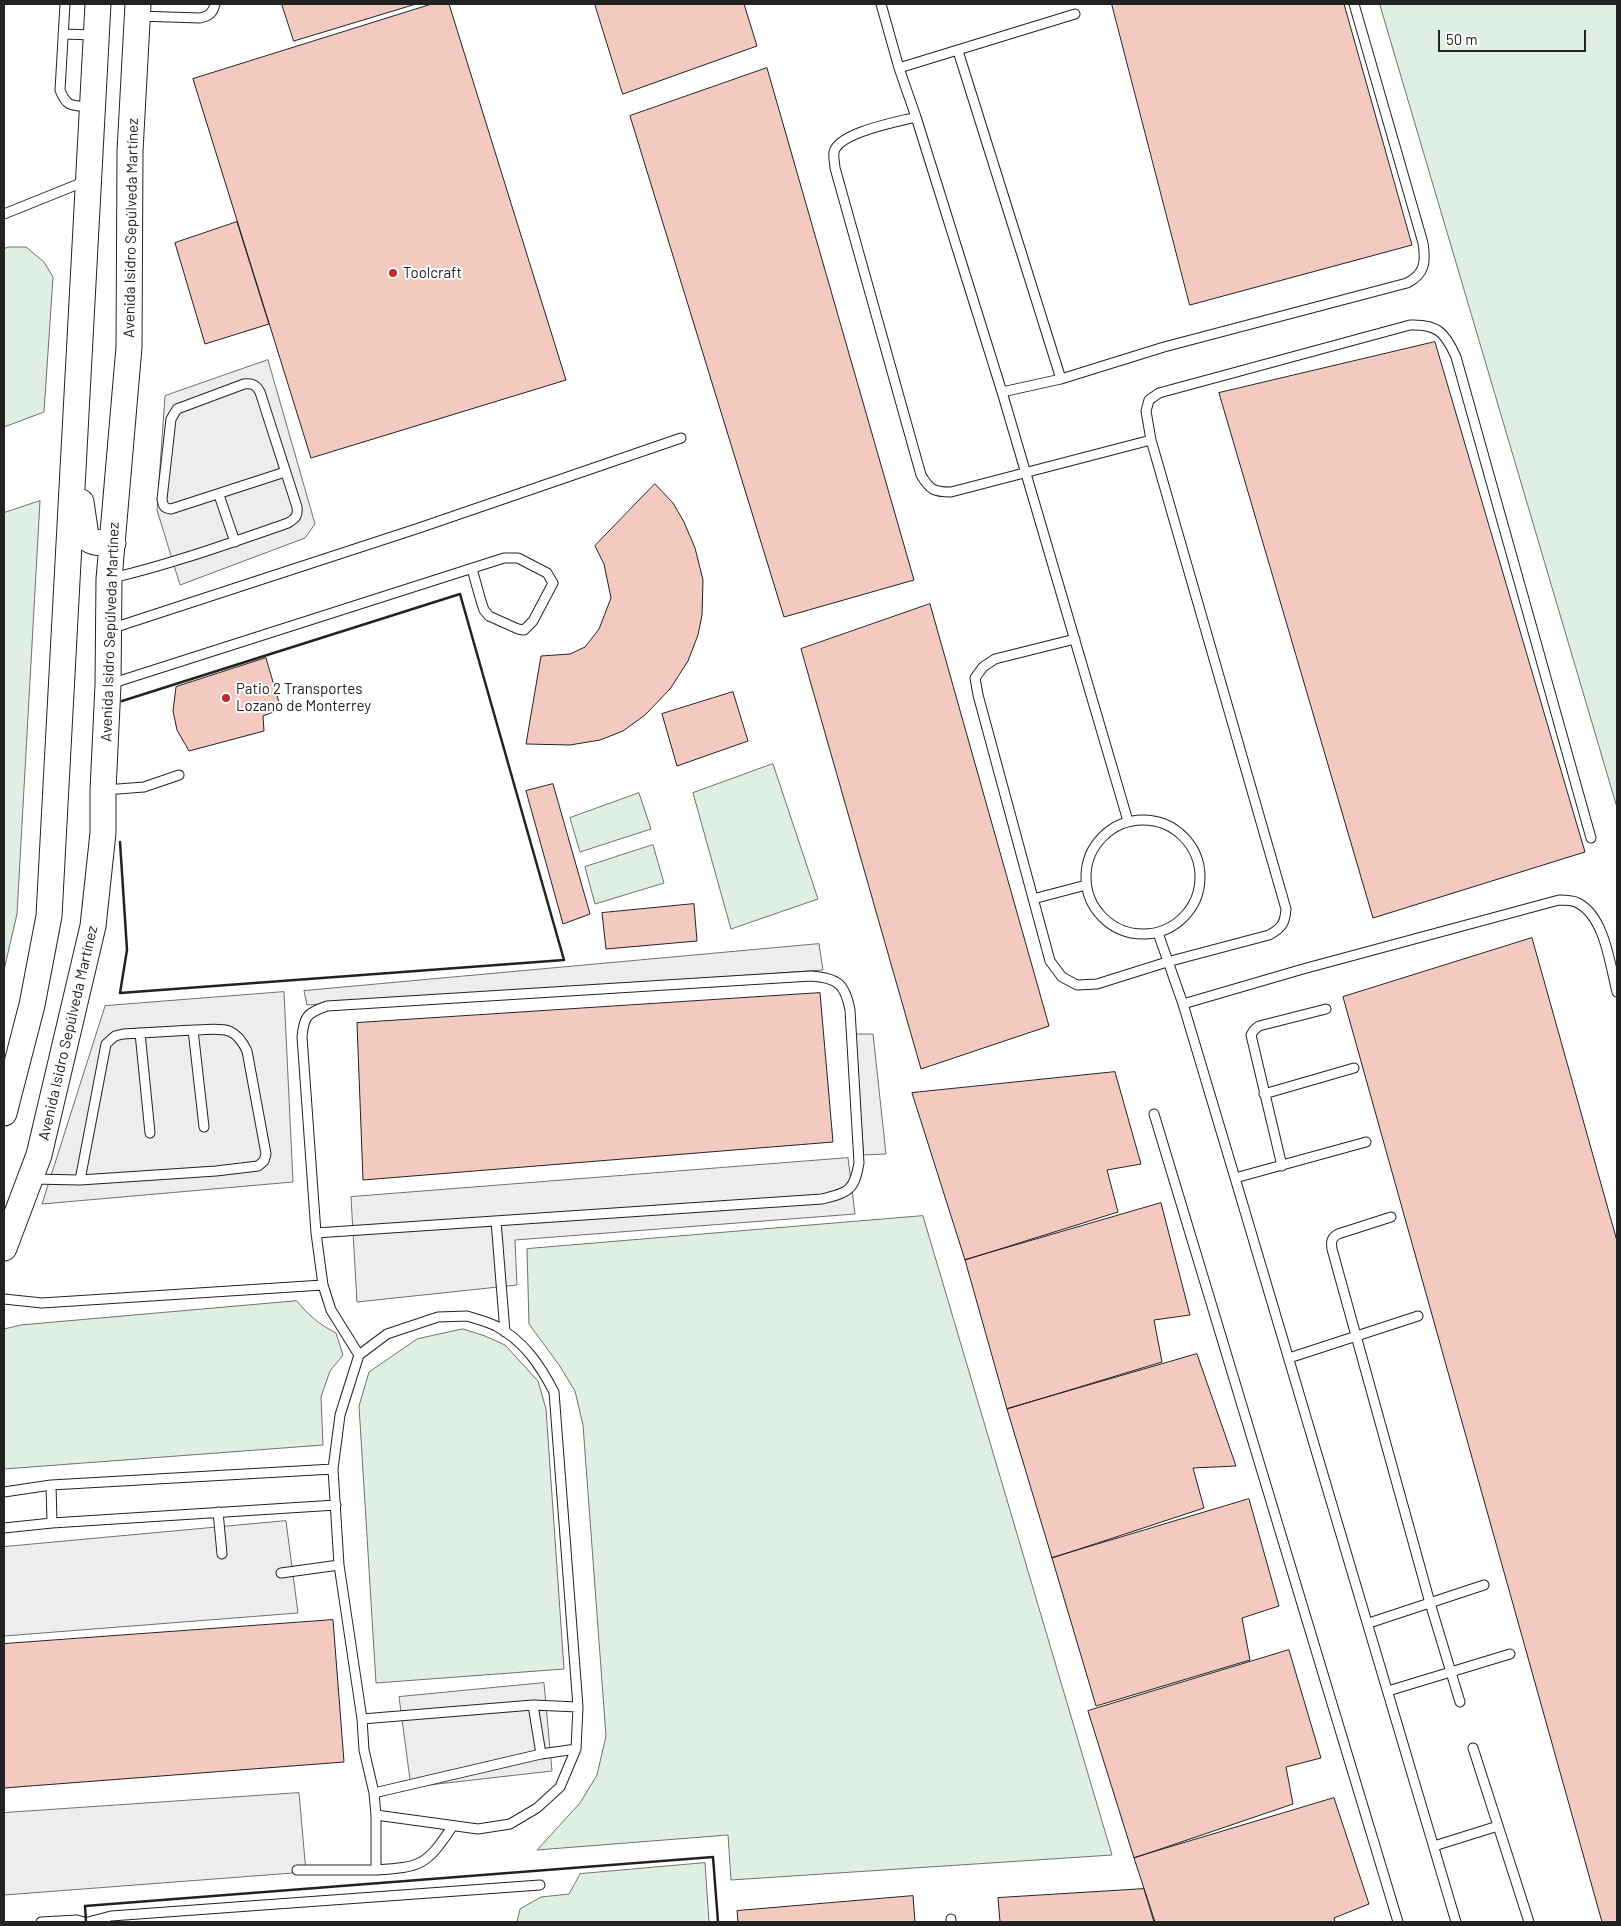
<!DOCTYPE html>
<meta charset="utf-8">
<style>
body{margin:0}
#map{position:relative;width:1621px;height:1926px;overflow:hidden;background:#fff;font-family:Barlow,sans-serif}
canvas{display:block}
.frame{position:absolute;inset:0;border:5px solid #222;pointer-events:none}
.scale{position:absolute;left:1438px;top:30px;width:148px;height:22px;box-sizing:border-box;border:2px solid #222;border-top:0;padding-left:6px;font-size:15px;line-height:18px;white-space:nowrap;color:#222;-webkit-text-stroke:4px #fff;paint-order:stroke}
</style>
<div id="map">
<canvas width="1621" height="1926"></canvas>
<div class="frame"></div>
<div class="scale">50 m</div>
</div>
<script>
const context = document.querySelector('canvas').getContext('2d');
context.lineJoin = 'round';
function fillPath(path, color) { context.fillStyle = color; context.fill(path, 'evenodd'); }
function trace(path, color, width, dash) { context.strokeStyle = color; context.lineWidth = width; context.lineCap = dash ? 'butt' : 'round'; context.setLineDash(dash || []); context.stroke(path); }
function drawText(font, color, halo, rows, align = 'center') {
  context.font = font + ' Barlow,sans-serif'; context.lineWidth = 4; context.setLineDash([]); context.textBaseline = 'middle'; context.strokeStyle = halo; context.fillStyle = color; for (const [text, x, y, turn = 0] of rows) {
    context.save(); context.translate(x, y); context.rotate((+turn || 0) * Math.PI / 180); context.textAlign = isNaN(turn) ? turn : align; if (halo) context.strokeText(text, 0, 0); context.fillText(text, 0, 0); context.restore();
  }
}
const green = new Path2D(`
 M1380,4H1617V807Z
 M9,247H26L44,262L53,277L44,412L4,427V249Z
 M40,501L17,914L4,970V513Z
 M773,764L818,899L731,929L693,793Z
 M639,793L651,829L580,852L570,818Z
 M653,845L664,883L595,904L585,867Z
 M923,1216L1112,1855L731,1880L728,1835L537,1850L580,1803L597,1775L606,1736L583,1425L575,1391L559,1365L529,1324L527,1249Z
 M297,1301C308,1315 320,1325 336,1333L343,1355L330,1371L321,1397L323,1445L4,1469V1329L21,1325Z
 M463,1329L485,1336L505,1345L538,1381L546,1409L564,1669L376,1683L359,1406L369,1372L417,1339Z
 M705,1863L709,1922H517L520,1909L541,1897L569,1894L580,1874Z`);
fillPath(green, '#e0efe3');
trace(green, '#6f6f6f', 1);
const parking = new Path2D(`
 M268,360L315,524L305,538L180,585L157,510L165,396Z
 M819,944L823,970L307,1005L304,991Z
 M284,992L293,1182L42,1204L105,1006Z
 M855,1034H873L886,1154L864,1155Z
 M848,1158L855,1214L515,1240L517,1285L357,1302L351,1197Z
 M286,1521L298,1613L4,1636V1547Z
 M544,1683L552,1771L411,1787L399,1697Z
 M299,1793L306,1872L4,1895V1813Z`);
fillPath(parking, '#ededed');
trace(parking, '#6f6f6f', 1);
const building = new Path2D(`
 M282,4H416L294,41Z
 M432,4H449L566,380L311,458L193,79Z
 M595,4H744L757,46L623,94Z
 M1112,4H1344L1412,245L1190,305Z
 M767,68L914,580L784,617L630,116Z
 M237,222L269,324L205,344L175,243Z
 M1435,342L1585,852L1373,918L1219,393Z
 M655,484L673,503L684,522L695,548L703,580L702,615L698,635L688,661L670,689L645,715L623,731L600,740L570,745L526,744L541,656L570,654L585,647L599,629L611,598L604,564L595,546Z
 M930,604L1049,1026L921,1069L801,649Z
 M266,658L281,709L263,716L264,731L189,751L177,730L173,711L176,687Z
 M733,692L748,741L677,766L662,714Z
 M553,784L590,914L563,924L526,791Z
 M694,904L697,941L606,949L602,913Z
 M1532,938L1617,1241V1922H1602L1343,997Z
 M820,993L833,1142L363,1180L357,1023Z
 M1115,1072L1141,1164L1107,1170L1118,1212L965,1260L912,1093Z
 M1161,1203L1190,1315L1154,1320L1162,1362L1007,1409L965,1260Z
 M1197,1354L1236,1466L1193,1468L1204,1508L1052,1558L1007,1409Z
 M1249,1499L1279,1606L1242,1618L1250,1660L1096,1706L1052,1558Z
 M333,1620L344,1762L4,1788V1644Z
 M1289,1650L1321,1758L1286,1767L1293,1804L1134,1858L1088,1711Z
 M1334,1798L1369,1904L1334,1918L1335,1922H1155L1134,1858Z
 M1144,1889L1154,1922H1000L998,1898Z
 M913,1896L915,1922H738L737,1911Z`);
fillPath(building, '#f3c9c0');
trace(building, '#222', 1);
const lane = new Path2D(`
 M65,4L60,90C67,108 72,105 90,107
 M881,4L899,68L916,117L1002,392L1128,821
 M138,16L200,18C209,16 213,13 215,4
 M63,34L94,35
 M958,51L1061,379
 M899,68L1075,14
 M916,117C898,122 839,132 834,152C833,157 835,164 835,168L921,475C930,490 934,492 951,492L1151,440L1286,909C1285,923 1282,928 1269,935L1167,962L1097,984L1077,985L1062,977L1050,961L978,695L975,678L983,667L995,659L1075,639
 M4,214L86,181
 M1002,392L1061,379L1164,347L1407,283C1425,274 1426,262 1423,243L1354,4
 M1151,440L1146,411L1149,400L1159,393L1410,325C1437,324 1445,332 1456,357L1591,838
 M219,495L235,542
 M112,578C172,564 230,543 288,523C296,518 298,516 297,507L260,392C256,385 253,383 244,384L177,409L171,419L162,499C163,506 164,508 171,509L285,472
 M110,629L419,528L681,438
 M110,684L504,558H518L547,573L553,583L533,621L524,630L518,629L489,616L484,610L481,601L472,569
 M105,790L144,787L179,775
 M1086 877a57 57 0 1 1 114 0a57 57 0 1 1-114 0Z
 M1033,899L1086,885
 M1158,933L1183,1004L1235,1178L1456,1922
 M1183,1004L1303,969L1559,900C1565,900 1573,900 1578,903C1605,917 1610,965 1617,992
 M193,1030C220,1030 234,1023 247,1051L266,1154L264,1161L258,1166L216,1171L80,1180L106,1044L115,1036L123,1034Z
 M193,1030L204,1127
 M140,1033L150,1133
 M1264,1094L1354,1068
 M1154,1114L1398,1922
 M1282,1166L1251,1035L1254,1030L1259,1026L1326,1009
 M1235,1178L1366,1142
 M33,1179L80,1180
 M1391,1217L1338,1234C1331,1238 1331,1242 1332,1249L1430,1603L1460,1702
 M496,1221L505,1332
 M316,1233L822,1199C849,1192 854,1191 859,1163L850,1010C845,984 838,978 811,976L327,1006C307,1013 304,1016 302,1037L316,1233L323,1285L331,1310L359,1355
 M4,1299L42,1303L323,1285
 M467,1316C477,1319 488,1322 496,1326C524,1341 540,1365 554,1392L578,1707L576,1749L560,1787L537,1808L510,1824L478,1829L376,1815L374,1793L364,1750L362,1719L339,1565L333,1469L340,1415L359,1355L387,1334L438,1317Z
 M1289,1358L1418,1316
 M51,1485L52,1523
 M4,1492L51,1485L333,1469
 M218,1512L222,1554
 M4,1528L52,1523L336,1505
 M281,1573L339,1565
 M1369,1623L1484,1585
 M1388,1691L1510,1654
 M533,1705L541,1754
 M362,1719L533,1705L578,1707
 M1473,1748L1529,1922
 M374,1793L541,1754L576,1749
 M1434,1846L1498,1826
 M297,1870H376V1815
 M376,1870C421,1867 426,1866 452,1827
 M951,1919V1922
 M41,1922L77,1920L84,1922
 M88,1922L111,1916L540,1885`);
const secondary = new Path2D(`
 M81,502L86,536C91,545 103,542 113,543
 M4,1113L32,1005L49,916L98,4
 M4,1248L39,1155L93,926L103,833V790L108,685L109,579L129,347L130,151L138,4`);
trace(lane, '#222', 11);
trace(secondary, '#222', 27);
trace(lane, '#fff', 9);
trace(secondary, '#fff', 25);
trace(new Path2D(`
 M120,842L127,950L120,993L564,960L460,594L122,701
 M86,1922L85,1906L713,1857L718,1922`), '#222', 2.5);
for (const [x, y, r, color] of [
 [393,273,5,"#c62828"],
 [226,698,5,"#c62828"]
]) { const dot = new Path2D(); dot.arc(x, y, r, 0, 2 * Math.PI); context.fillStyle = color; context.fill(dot); trace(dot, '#fff', 2); }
drawText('15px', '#222', '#fff', [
 ["Avenida Isidro Sepúlveda Martínez",131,228,-89],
 ["Avenida Isidro Sepúlveda Martínez",110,632,-88],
 ["Avenida Isidro Sepúlveda Martínez",68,1033,-77]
]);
drawText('15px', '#222', '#fff', [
 ["Toolcraft",403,273],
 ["Patio 2 Transportes",236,689],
 ["Lozano de Monterrey",236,706]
], 'left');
</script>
